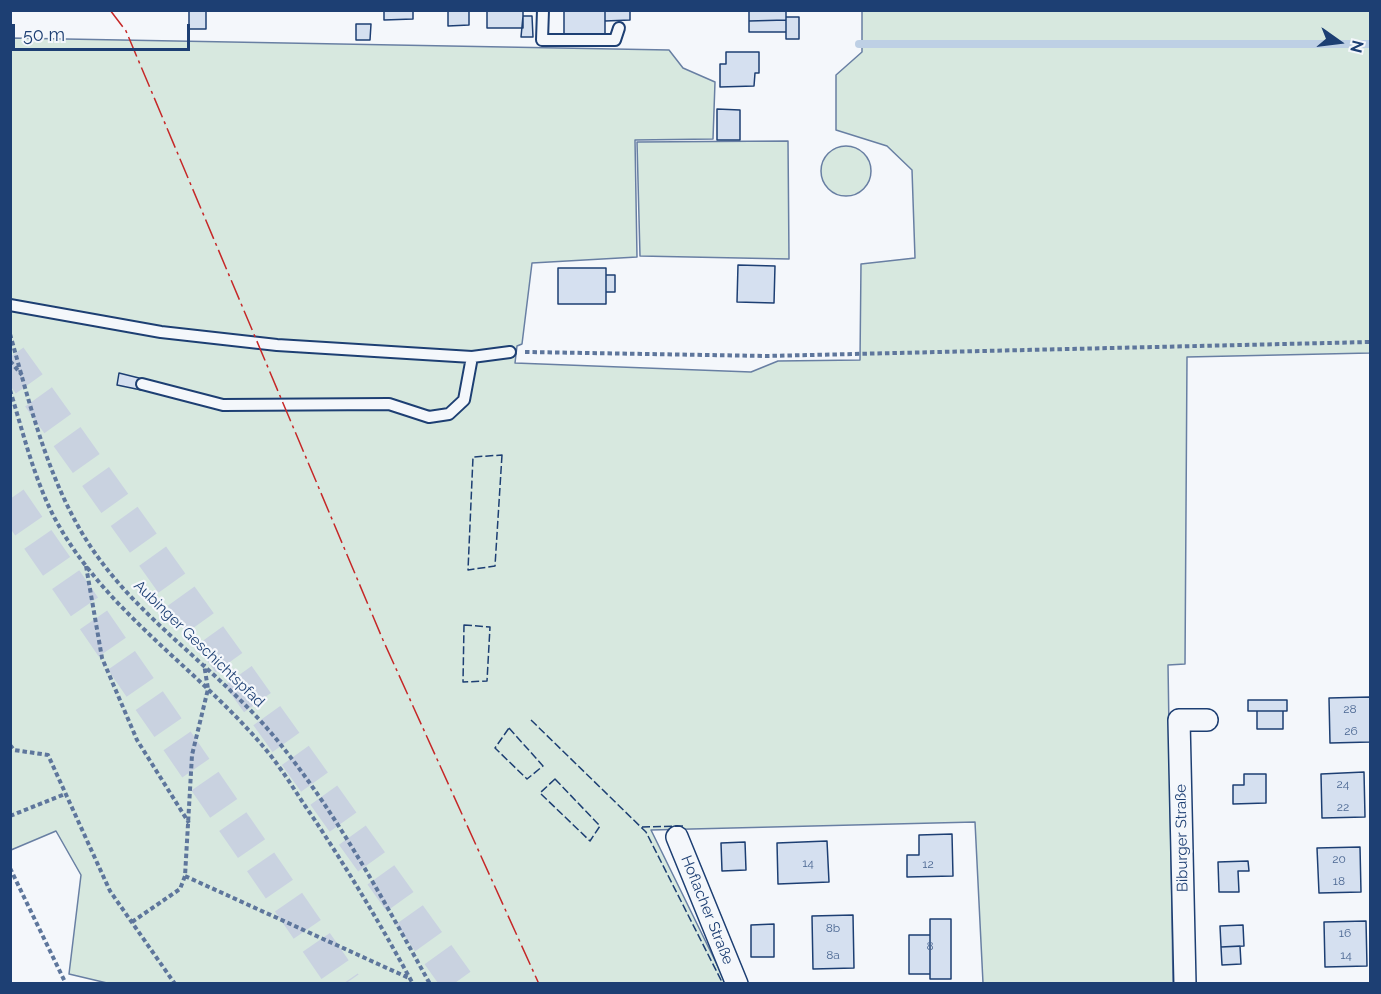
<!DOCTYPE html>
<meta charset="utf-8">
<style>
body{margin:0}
#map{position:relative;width:1381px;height:994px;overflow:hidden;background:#f4f7fb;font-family:Raleway,sans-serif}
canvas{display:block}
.frame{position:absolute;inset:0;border:12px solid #1d3f73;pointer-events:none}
.north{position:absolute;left:1309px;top:12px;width:60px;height:60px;-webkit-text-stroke:4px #f4f7fb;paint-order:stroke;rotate:104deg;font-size:16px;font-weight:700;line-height:24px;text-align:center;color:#1d3f73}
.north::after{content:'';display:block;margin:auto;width:21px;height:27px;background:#1d3f73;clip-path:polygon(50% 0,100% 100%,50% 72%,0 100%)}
.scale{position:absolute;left:12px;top:24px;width:178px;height:27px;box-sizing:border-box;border:3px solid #1d3f73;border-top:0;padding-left:8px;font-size:18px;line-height:21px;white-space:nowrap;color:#1d3f73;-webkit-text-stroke:4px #f4f7fb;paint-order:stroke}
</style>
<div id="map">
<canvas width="1381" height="994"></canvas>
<div class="frame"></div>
<div class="north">N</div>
<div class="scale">50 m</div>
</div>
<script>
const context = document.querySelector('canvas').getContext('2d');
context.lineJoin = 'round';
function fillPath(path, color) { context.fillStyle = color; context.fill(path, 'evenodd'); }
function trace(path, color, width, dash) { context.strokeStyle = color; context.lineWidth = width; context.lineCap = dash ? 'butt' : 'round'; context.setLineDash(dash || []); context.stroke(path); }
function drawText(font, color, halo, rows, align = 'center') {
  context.font = font + ' Raleway,sans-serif'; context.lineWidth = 4.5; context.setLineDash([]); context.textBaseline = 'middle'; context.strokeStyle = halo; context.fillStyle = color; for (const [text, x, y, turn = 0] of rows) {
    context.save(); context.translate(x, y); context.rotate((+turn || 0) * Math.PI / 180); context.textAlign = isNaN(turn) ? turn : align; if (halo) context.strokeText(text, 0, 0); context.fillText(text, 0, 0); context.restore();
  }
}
const green = new Path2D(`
 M862,11H1370V353L1187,357L1185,664L1168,665L1173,983H983L975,822L651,830L726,983H107L69,974L81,875L56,831L11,850V38L669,50L683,68L715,82L713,139L635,140L637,257L532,263L522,344L517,346L515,363L751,372L778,361L860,360L861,264L915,258L912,170L887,146L836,130V75L862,52Z
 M788,141L789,259L640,256L637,142Z
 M821 171a25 25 0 1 1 50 0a25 25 0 1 1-50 0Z`);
fillPath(green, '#d7e8df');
trace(green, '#687fa3', 1.5);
trace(new Path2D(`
 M859,44H1370`), '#bed0e5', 8);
const building = new Path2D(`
 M189,10H206V29H189Z
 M384,10H413V19L384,20Z
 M469,10V25L448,26V11Z
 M487,10H523V28H487Z
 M564,10H605V37L564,38Z
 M605,10H630V20L605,21Z
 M749,10H786V20L749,21Z
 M523,16H532L533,37H521Z
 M786,17H799V39H786Z
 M786,20V32H749V21Z
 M356,24H371L370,40H356Z
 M726,52H759V73H755L754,86L720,87V64H726Z
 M717,109L740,110V140H717Z
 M738,265L775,266L774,303L737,302Z
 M558,268H606V304H558Z
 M606,275H615V292H606Z
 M119,373L143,379L141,390L117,385Z
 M1370,697V742L1330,743L1329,698Z
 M1248,700H1287V711H1248Z
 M1257,711H1283V729H1257Z
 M1364,772L1365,817L1322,818L1321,774Z
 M1244,774H1266V803L1233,804V785H1244Z
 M952,834L953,876L907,877V855H919V835Z
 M827,841L829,882L778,884L777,843Z
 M745,842L746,870L722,871L721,843Z
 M1360,847L1361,892L1319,893L1317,848Z
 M1248,861L1249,871H1238L1239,892H1219L1218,862Z
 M853,915L854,968L813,969L812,916Z
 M930,919H951V979H930Z
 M1366,921L1367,966L1325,967L1324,922Z
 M774,924V957H751V925Z
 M1243,925L1244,946L1221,947L1220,926Z
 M909,935H930V974H909Z
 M1240,946L1241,964L1222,965L1221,947Z`);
fillPath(building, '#d5e0f0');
trace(building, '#1d3f73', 1.5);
trace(new Path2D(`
 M10,357L459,984
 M10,499L345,984`), '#c9d2e0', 33, [33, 16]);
const service = new Path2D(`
 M543,10L542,40H615L619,28
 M10,305L161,332L277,345L472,357L510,352
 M142,384L223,405L389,404L429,417L449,414L464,400L472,357`);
const minor = new Path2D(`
 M677,837L737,984
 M1185,984L1179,720H1207`);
trace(service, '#1d3f73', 14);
trace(minor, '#1d3f73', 24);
trace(new Path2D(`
 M10,334C31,408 50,489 95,553C146,626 226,675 281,745C339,817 385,903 430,984
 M525,352L767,356L1370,342
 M10,361L22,375
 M10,390C23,432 33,475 53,515C104,613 203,671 271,756C285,774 297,794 310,813C347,868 381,925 413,984
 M86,566L102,658L137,740L189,823
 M10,745L14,750L48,755L110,891L175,984
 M10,816L65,794
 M10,868L66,984
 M185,876L411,979
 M132,922L180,889L185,876L192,755L208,689L204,664`), '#5e769c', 4, [4.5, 3]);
trace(service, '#f4f7fb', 10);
trace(minor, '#f4f7fb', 21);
trace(new Path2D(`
 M502,455L495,566L468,570L473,457Z
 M464,625L490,627L487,681L463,682Z
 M531,720L646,832L723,984
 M509,728L543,766L527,779L495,748Z
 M555,779L600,826L590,841L540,793Z
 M642,827L684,826`), '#1d3f73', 1.5, [8, 3]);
trace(new Path2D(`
 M110,10L126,31L383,640L539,984`), '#c62828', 1.5, [21, 4.5, 3, 4.5]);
drawText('12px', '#4b6792', null, [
 ["28",1350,709],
 ["26",1351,731],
 ["24",1343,784],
 ["22",1343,807],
 ["20",1339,859],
 ["14",808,863],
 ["12",928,864],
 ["18",1339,881],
 ["8b",833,928],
 ["16",1345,933],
 ["8",930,946],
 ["8a",833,955],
 ["14",1346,955]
]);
drawText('15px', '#1d3f73', '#f4f7fb', [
 ["Aubinger Geschichtspfad",199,644,44],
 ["Biburger Straße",1182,838,-91],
 ["Hoflacher Straße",707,910,68]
]);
</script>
